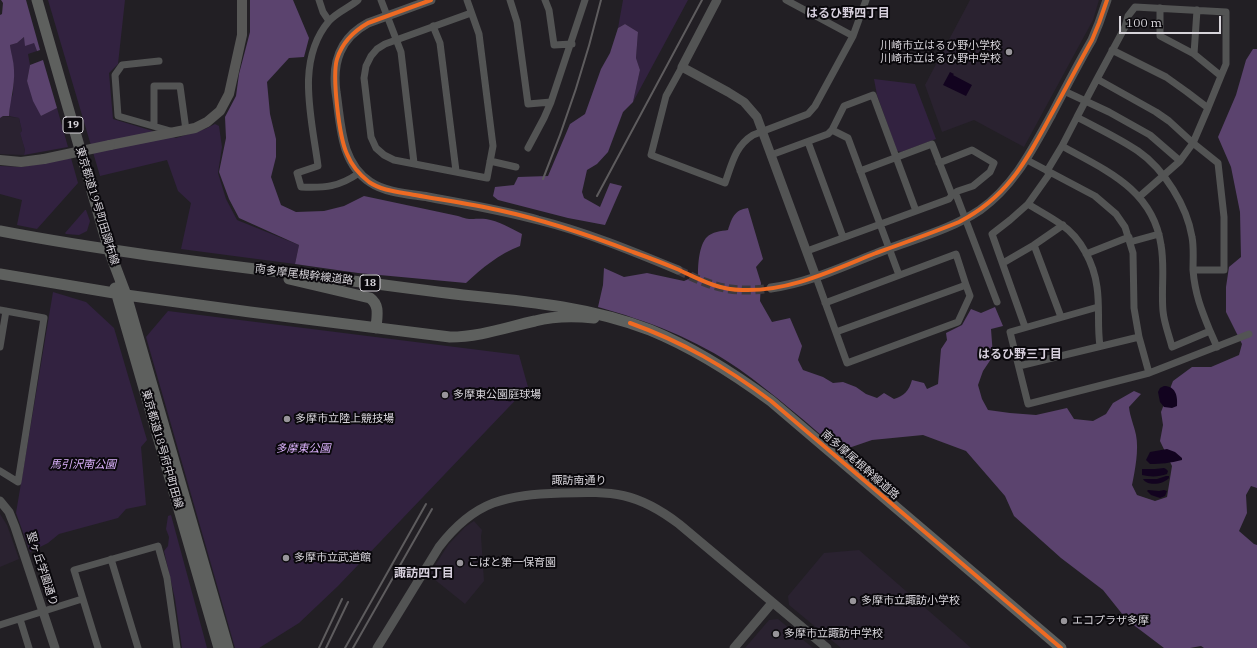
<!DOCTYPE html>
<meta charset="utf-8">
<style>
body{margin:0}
#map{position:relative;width:1257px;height:648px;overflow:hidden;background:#221f24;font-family:"IBM Plex Serif",serif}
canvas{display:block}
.scale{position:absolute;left:1119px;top:16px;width:102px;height:18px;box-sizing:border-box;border:2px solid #d7d4da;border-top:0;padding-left:5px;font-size:12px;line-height:14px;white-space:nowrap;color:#d7d4da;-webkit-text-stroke:3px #0a080c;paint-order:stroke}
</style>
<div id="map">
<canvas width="1257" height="648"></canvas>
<div class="scale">100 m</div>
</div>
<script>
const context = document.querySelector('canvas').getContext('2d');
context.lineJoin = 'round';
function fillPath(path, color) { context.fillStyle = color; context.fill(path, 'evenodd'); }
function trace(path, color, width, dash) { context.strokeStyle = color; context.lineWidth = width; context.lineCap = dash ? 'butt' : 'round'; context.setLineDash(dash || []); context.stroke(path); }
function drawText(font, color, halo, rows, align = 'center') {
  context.font = font + ' "IBM Plex Serif","Noto Sans JP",serif'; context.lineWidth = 4; context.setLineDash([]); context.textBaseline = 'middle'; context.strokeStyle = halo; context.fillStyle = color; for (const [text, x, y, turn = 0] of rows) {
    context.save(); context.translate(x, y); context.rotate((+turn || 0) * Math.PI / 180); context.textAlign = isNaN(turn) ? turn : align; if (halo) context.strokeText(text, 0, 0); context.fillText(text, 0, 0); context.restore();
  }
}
fillPath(new Path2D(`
 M970,0H1099L1093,20L1024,147L974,120L942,132L925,85Z
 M3,116L19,118L22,131L20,133L25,150L24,155L0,154V118Z
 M0,514L7,525L19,559L0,567Z
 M474,521L482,530L481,536L484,581L465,604L429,575L448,545L465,527Z
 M859,550L961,639L971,648H841L789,605L788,596L824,553Z
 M778,619L813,648H745L769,620Z`), '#2a2230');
fillPath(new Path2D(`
 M48,0H125L118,64L109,73L113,119L176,138L205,129L215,124L219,126L222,147L218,173L226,199L237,220L299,245L295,264L181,249L191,203L178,191L167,160L100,176Z
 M623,0H688L633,102L640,70L636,58L638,32L625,24L618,28Z
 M24,37L34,43L37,51L28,54L30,65L27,81L41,116L57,108L68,147L24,155L25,150L20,133L22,131L19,118L9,116L10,102L13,94L14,70L10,45L17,43Z
 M874,79L915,84L936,139L901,152L897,151L877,95Z
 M71,158L78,183L37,229L17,225L22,200L0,194V166L22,167Z
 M85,210H86L90,221L87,231L79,235L66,234L65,233Z
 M53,292L86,302L114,328L147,440L141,447L146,505L126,509L118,518L59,534L48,543L30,552L16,513Z
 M168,311L519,355L528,387L338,586L299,623L259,648H235L146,337Z
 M171,515L203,633L207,648H182L175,599L164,551L168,546L169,537L166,529L168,516Z`), '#322240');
fillPath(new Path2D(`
 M1,0H26L40,50L37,51L34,43L25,46L24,37L17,43L10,45C11,53 14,62 14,70C15,86 10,101 9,116H3L0,118V15L2,14L3,3Z
 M250,0H293L309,38L304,57L289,58L267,82L270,114L276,139V157L271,177L281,205L296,212L324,211L344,206L364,196L458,216C471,221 473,218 486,219C498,221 511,228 522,234L520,246C499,254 482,268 466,283L358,273L295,264L299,245L239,218L229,199L219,172L226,138L225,117L236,96L239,74L250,32Z
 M625,24L638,32L636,58L640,70L633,102L623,112L608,152L597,164L587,170L582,192L584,198L600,207L610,183L622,186L605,225L568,218L498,200L493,196L495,187L514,185L518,177L548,176L570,124L585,114L601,69L610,53L618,28Z
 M1253,49H1257V488L1251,486L1246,495L1247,513L1239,531L1254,544L1257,545V648H1204L1201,646L1190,648H1164L1127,620L1103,590L1061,558L1014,516L1005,496L966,451L923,435L872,440L840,451C807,423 774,394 739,369C696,339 648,321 598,307L603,285L604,268L624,277L647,273L684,281L698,275C698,264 699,245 707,237C712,232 721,231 728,230C732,218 734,210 748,208L763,259L756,267L761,283L760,301L772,322L790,318L802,346L798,360L803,370L823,377L833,383L843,382L856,387L866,394L877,398L884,393L894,399C904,396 909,391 912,380L924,383L927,389L938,384L941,349L947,340L946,333L962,325L971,309L981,313L995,307L1003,326L991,329L993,356L983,371L978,385L982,399L988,410L1010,413L1036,415L1067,408L1074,419L1093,421L1106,414L1113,403L1134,391L1141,394L1129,407C1130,417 1134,425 1136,435C1139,450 1135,470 1132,485L1137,495L1155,501L1167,497L1172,466L1160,441L1163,425L1161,412L1173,381L1192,367H1211L1239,355L1242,344L1226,312V287L1229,267L1241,257L1240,212L1231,167L1218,137L1236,95L1246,60Z
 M43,60L57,108L41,116L33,101L27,81L30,65Z`), '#5b436e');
fillPath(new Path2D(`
 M950,72L954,74L953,75L972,85L966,96L943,85Z
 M1164,386C1175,386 1178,395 1177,406L1172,408L1164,407L1160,402L1158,392L1160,388Z
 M1167,449L1175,452L1182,458V460C1170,463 1161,464 1150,464L1146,460L1150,452Z
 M1164,468L1166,469L1168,471L1167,474C1159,477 1150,477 1142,475V469H1155Z
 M1166,476H1169V478C1164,484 1148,487 1143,479H1157Z
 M1148,490L1159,491L1164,490L1167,491L1165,496L1160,498L1151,495L1147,491Z`), '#12031f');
trace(new Path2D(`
 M678,270C712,287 732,294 771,288`), '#3d3a3f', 9, [9, 4.5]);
trace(new Path2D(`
 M319,0L323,12L329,21
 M358,0C350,7 337,12 329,21C295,61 312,119 318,166L297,173L301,187C325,188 339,187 359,173
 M381,0L401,52L414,163
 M467,0L479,34L493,146L487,178L394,160L384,155L376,148L371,137L364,78L366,66L371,56L377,49L385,44L471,13
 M510,0L517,22L528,104L551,102L585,0
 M545,0L549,10L554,45L572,44
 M786,0L853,36
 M1160,8V36L1194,54
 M433,26L440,43L456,171
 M1112,50L1166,77L1187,92L1208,108L1193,143L1180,161L1139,197
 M159,61L122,65L115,75L118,116L174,132
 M682,67L666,96L651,155L725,183C732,164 735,146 753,135L808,114L815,106L853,36L866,0
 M1064,91L1109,112L1150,135L1180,161
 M1208,108L1221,76
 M1077,117C1097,128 1119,138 1138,151C1164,169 1187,206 1192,237C1194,247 1193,259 1193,270C1195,294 1201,309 1210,331L1172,347C1169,335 1164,323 1163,311C1161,289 1165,267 1161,245C1153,189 1105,170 1062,146Z
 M1077,117L1097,79
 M154,126V86H180L186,130
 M832,130L848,138L899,275
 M808,142L843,237
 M528,148L544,118L551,102
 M771,155L828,134L832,130L844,106L873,95L916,211
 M490,161L516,167
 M939,163L972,150L994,163L990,172L973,186L958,191L952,195
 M1047,171L1062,146
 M955,194L957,197L997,302
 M1028,204C1039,211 1051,217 1062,225C1081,238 1094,264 1097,287C1100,307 1097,326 1100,346
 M1130,242L1159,234
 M1034,245L1061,317
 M807,251L949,199L952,195L932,144L860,171
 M1086,254L1129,237
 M1003,263L1034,245L1063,225
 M1193,270H1224V217L1218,163L1193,143L1169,121L1156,112L1097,79L1125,27L1128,16L1135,7L1226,12V64L1221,76L1194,54L1197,10
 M816,277L847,363L958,322L970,296L966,285L956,254L825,303
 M1098,307L1010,332L1028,404L1149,373L1249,334
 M0,310L44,318L18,482L0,471
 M1025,327L992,234L1010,220L1028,204L1050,173
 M1210,331L1217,347
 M836,332L966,285
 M1139,337L1149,373
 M0,347L6,311
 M1019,366L1139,337L1134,308L1133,253L1125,227L1116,214L1095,196L1027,160
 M111,559L138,648
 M20,619L29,648
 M0,625L82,599
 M98,648L74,570L158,546L167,578L177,648`), '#535454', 7);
trace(new Path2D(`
 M431,0L368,23C340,38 332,62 336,92C341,124 340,162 370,182C386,193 410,194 428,197C465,204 502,210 538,220C586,232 632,251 678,270
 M717,0L682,67L728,92L744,102L757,117L816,277
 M771,288C809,283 844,266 880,252C913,239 950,230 980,210C1014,186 1032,150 1052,114C1065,89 1078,64 1092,40L1099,23L1107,0
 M0,501L9,512L15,527L55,648
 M377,648L439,547C475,500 506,495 562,493C613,491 637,492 679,524L827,648
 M734,648L772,603`), '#535454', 9);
trace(new Path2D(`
 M110,145L195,128L207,122L220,111L229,94L242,35V0
 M0,160L21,162L44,159`), '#575756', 10);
trace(new Path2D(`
 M37,0L109,250L126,295L228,648
 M0,231C120,254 241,267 362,282C399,287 436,292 473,296C533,302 593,308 650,330C694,348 733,373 771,401L1061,648
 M0,274L126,295L250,312L450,337C480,337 507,327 535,321C554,316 575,316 594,318
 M289,279L370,298C380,305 377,316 376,328
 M115,288L219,648`), '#5e605e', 11);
trace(new Path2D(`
 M543,179C567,120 586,62 601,0
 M597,196L702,0
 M319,648L342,599
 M326,648L348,602
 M345,648L426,504
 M353,648L432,509`), '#5e5c5e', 2);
trace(new Path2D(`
 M44,159L110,145`), '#575756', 10);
trace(new Path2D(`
 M431,0L368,23C354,31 342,43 337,59C332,76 339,137 347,154C351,164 360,175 369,182C382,191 400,192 415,195C443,200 471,204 498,210C544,220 589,235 633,252C647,257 663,263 677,269C699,279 718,290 742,290C789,292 833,270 876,253C904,243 932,233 959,222C1008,197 1026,161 1051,115C1065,90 1078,65 1092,40L1099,23L1107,0
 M630,323C683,342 726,367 771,401L1061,648`), '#ed6a23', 4);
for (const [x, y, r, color] of [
 [1009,52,4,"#98959a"],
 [445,395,4,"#98959a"],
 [287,419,4,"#98959a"],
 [286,558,4,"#98959a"],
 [460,563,4,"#98959a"],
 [853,601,4,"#98959a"],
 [1064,621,4,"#98959a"],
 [776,634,4,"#98959a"]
]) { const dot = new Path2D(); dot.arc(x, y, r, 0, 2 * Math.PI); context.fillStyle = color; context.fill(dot); trace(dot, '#0a080c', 1.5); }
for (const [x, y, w] of [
 [73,125,20],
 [370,283,20]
]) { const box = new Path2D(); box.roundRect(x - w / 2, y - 8, w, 16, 3); context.fillStyle = '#0a080c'; context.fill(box); trace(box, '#d7d4da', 1); }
drawText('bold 10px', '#d7d4da', null, [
 ["19",73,125],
 ["18",370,283]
]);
drawText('11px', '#d7d4da', '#0a080c', [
 ["川崎市立はるひ野小学校",1001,46,"right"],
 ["川崎市立はるひ野中学校",1001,59,"right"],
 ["多摩東公園庭球場",453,395],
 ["多摩市立陸上競技場",295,419],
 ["多摩市立武道館",294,558],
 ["こばと第一保育園",468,563],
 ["多摩市立諏訪小学校",861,601],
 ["エコプラザ多摩",1072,621],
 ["多摩市立諏訪中学校",784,634]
], 'left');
drawText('11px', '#d7d4da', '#0a080c', [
 ["東京都道19号町田調布線",97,206,73],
 ["南多摩尾根幹線道路",304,275,7],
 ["東京都道18号府中町田線",162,449,74],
 ["南多摩尾根幹線道路",860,465,41],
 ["諏訪南通り",579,481],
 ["聖ヶ丘学園通り",42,569,72]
]);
drawText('italic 11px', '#dcb2fd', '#0a080c', [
 ["多摩東公園",303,449],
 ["馬引沢南公園",83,465]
]);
drawText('bold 12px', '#d7d0dd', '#0a080c', [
 ["はるひ野四丁目",848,14],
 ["はるひ野三丁目",1020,355],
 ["諏訪四丁目",424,574]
]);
</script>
